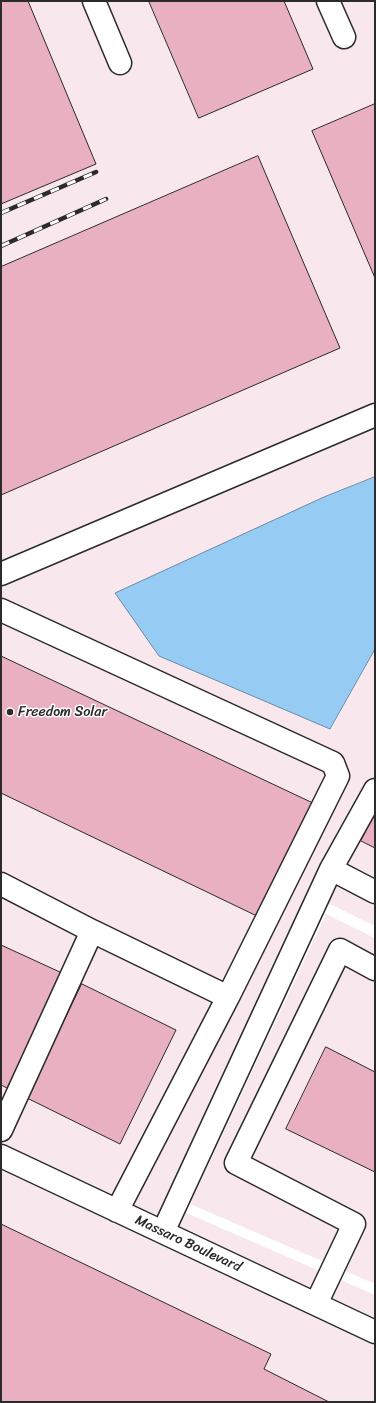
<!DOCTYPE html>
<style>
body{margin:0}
#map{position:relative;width:376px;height:1403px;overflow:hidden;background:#fff;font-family:Sriracha,sans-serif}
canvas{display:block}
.frame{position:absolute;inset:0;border:2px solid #2b2b2b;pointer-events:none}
</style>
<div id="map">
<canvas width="376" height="1403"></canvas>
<div class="frame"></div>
</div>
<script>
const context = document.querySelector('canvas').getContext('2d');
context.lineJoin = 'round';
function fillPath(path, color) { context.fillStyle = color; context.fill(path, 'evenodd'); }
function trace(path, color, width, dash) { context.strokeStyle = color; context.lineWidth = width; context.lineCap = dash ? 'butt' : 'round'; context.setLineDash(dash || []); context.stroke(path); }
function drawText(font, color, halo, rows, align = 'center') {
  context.font = font + ' Sriracha,sans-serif'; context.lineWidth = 3; context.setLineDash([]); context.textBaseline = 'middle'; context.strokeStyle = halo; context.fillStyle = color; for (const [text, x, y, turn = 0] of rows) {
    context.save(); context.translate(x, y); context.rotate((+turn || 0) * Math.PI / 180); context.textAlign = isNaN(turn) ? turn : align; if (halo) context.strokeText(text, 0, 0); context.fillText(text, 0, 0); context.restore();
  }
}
fillPath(new Path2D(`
 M1,1H375V477L324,497L331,729L375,650V926L332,905L325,904L182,1211L375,1295V1318L1,1142Z
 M326,914L375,938V1284L190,1204Z
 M1,1170L375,1346V1402H1Z`), '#f8e7ec');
const water = new Path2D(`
 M375,477V649L330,729L159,656L115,593L324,497Z`);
fillPath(water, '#96cbf4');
trace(water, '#6b8ba4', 1);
const building = new Path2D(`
 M1,1H28L96,164L1,204Z
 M149,1H284L313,69L199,118Z
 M375,104V278L312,131Z
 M258,156L340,348L1,495V267Z
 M1,656L315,804L259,917L1,793Z
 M375,813V848L361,841Z
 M1,945L62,973L7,1088L1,1085Z
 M82,984L176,1030L120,1144L27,1098Z
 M326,1047L375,1072V1172L286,1129Z
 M1,1224L271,1354L264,1369L329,1402H1Z`);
fillPath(building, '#e9b0c1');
trace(building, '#2b2b2b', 1);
const minor = new Path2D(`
 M94,1L120,63
 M328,1L344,37
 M1,574L375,415
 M1,610L333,763L338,776L228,997
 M331,869L375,790
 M1,884L92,931L228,997L117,1211
 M1,1130L92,931
 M1,1156L375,1332
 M163,1232L331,869L375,892
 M316,1304L354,1224L236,1163L340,950L375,969`);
trace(minor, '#2b2b2b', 25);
trace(minor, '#fff', 22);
const rail = new Path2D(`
 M1,213L96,172
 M1,246L106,199`);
trace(rail, '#2b2b2b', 4.5);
trace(rail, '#fff', 3, [9]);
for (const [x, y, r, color] of [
 [10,712,4,"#2b2b2b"]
]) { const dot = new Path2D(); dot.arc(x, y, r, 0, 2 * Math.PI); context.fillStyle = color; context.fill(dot); trace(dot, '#fff', 1.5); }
drawText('14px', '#2b2b2b', '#fff', [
 ["Freedom Solar",18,712]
], 'left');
drawText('14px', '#2b2b2b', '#fff', [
 ["Massaro Boulevard",188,1244,25]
]);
</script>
